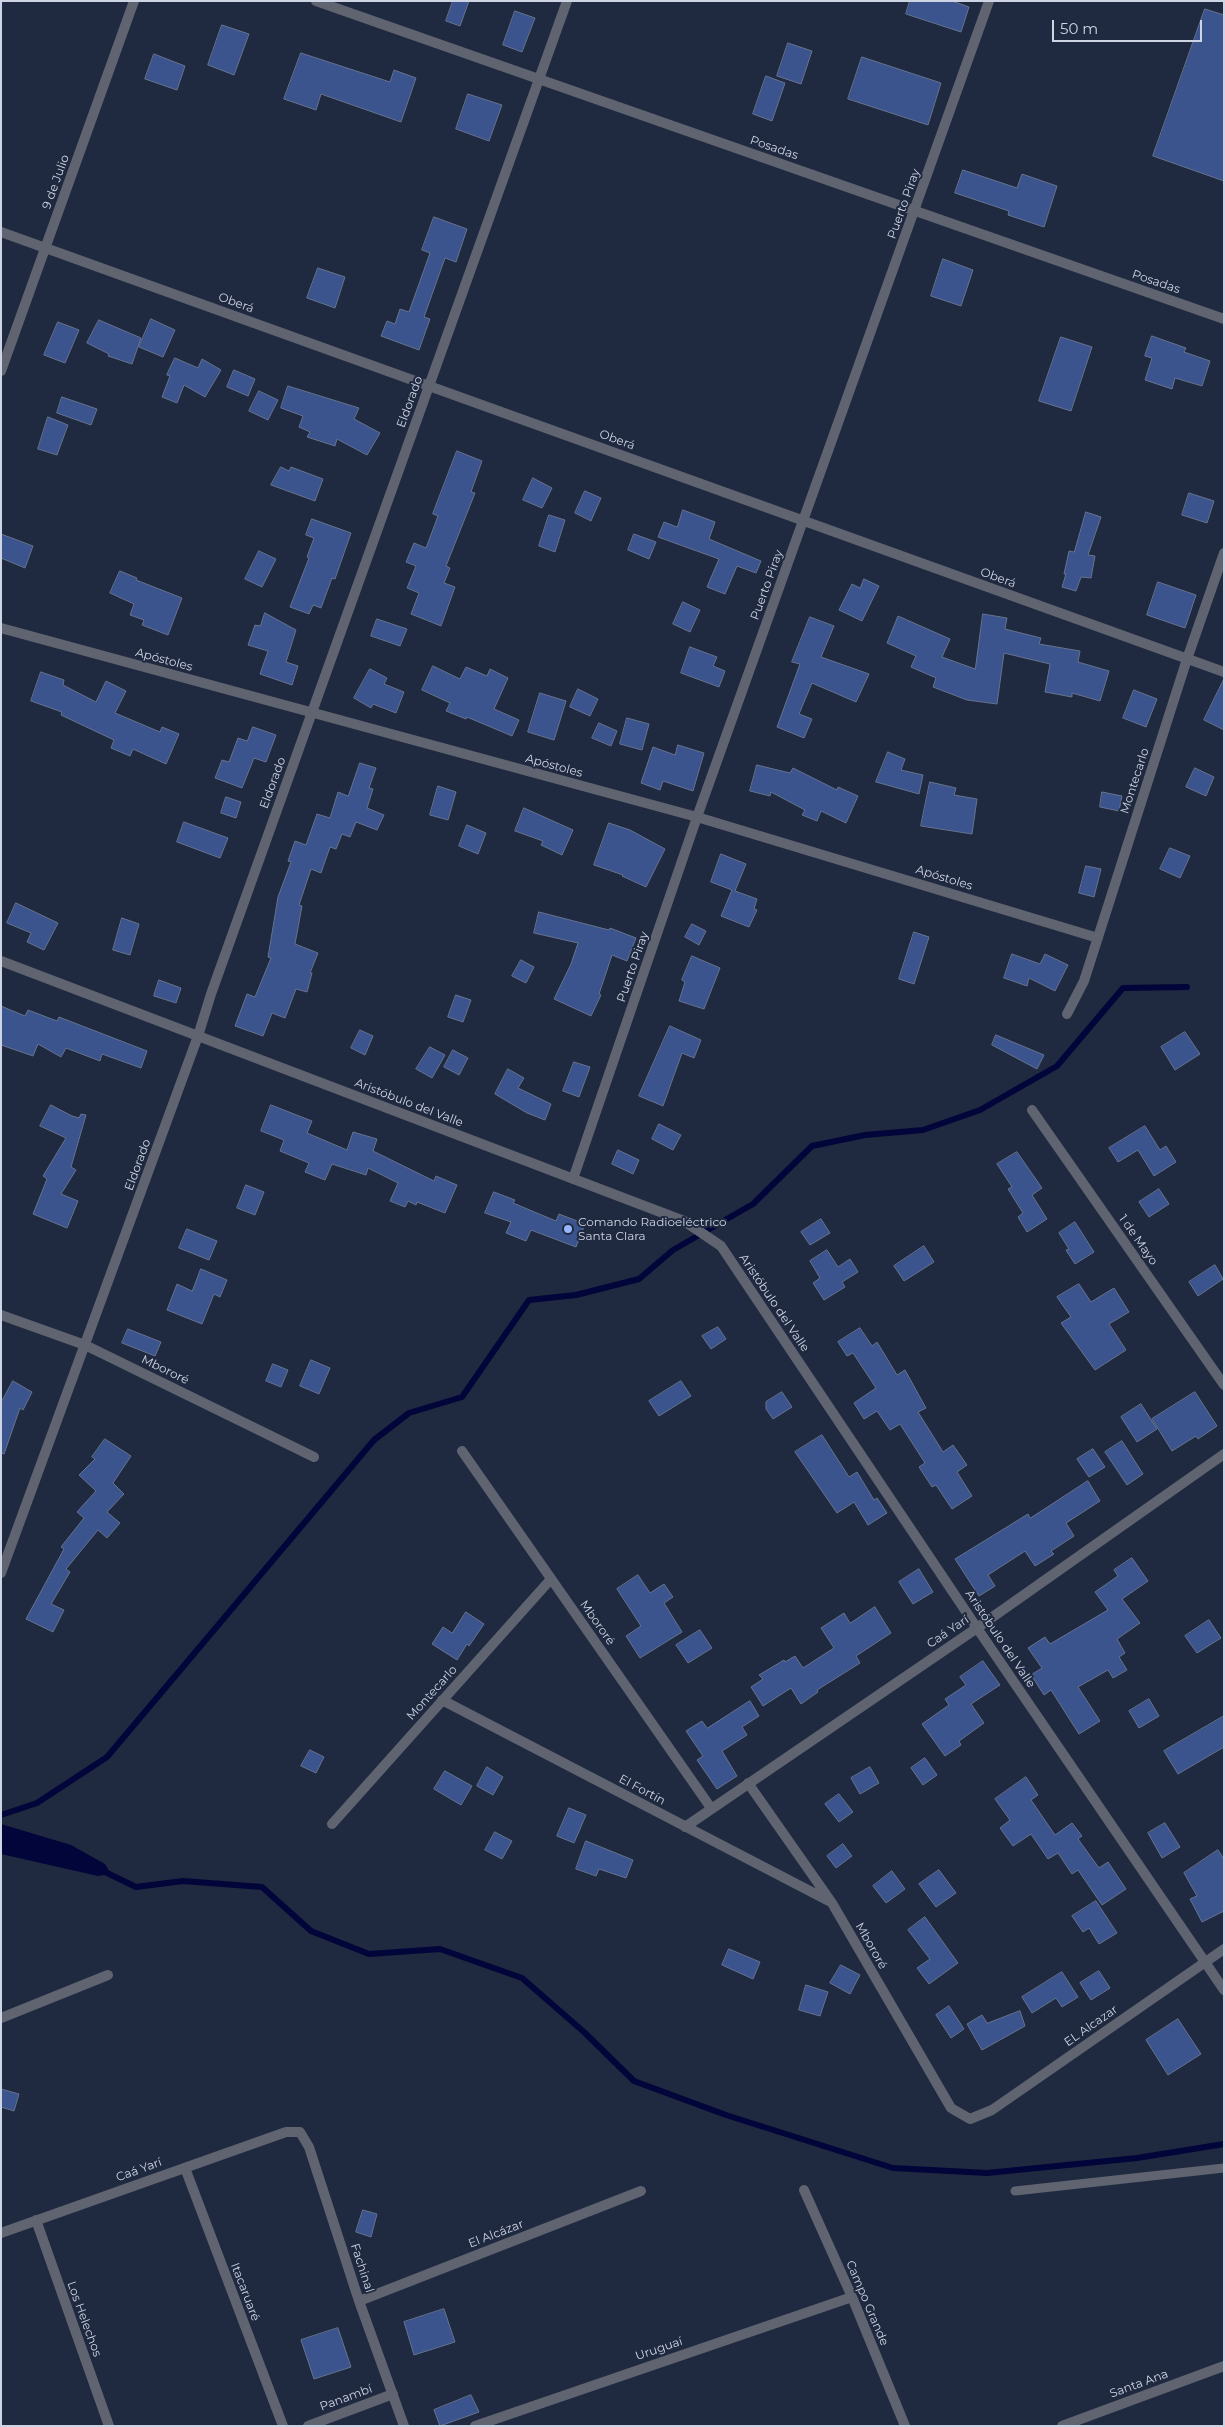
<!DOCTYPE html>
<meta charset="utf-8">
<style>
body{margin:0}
#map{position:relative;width:1225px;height:2427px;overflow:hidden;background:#1f293f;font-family:Montserrat,sans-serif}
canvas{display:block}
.frame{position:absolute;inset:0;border:2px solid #cdd4e3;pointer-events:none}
.scale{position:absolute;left:1052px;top:20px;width:150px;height:22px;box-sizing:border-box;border:2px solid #cdd4e3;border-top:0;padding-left:6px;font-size:15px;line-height:18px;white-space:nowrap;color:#cdd4e3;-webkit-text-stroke:4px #1f293f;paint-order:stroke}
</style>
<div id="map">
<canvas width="1225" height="2427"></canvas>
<div class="frame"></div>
<div class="scale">50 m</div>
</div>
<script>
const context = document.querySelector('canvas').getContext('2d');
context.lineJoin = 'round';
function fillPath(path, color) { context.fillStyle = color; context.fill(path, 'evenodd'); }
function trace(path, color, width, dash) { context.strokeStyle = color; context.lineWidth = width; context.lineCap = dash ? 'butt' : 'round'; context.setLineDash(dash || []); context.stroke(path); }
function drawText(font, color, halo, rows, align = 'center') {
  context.font = font + ' Montserrat,sans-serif'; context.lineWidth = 4; context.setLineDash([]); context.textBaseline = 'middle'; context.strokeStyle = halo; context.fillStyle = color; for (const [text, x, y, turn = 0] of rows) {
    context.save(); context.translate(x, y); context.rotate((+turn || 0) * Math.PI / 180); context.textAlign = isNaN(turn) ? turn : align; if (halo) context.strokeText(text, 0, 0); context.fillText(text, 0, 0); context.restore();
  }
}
fillPath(new Path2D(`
 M1,1824L71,1845L105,1864L111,1874L98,1876L1,1854Z`), '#010539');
trace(new Path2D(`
 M1,1815L37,1803L107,1757L374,1440L409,1413L462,1397L529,1300L576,1295L639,1279L673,1250L753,1204L812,1146L865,1135L923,1130L980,1110L1057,1066L1123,988L1187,987
 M103,1871L136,1887L183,1881L262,1887L311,1931L369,1954L440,1949L522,1978L584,2032L634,2081L726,2115L893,2168L987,2173L1137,2158L1224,2144`), '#010539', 6);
const building = new Path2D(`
 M453,1H469L460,26L446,21Z
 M910,1H952L969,7L961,32L906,14Z
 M1205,9L1224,15V181L1153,156Z
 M515,11L535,18L522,52L503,45Z
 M222,25L249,34L234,75L208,65Z
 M788,43L812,51L801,84L777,76Z
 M301,53L390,82L394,70L416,78L401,122L321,94L316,110L284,99Z
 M154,54L185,66L177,90L145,79Z
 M862,57L941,83L928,125L848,99Z
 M766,76L785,83L772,121L753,114Z
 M468,94L502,105L489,141L456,129Z
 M963,170L1017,188L1022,174L1057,186L1044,227L1008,215L1009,211L955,193Z
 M434,217L467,229L456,262L445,258L424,317L430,319L419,350L381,336L387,321L395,324L400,309L409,312L430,253L422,250Z
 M943,259L973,270L961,306L931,296Z
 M318,268L345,277L335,308L307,298Z
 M151,319L175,330L163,357L139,347Z
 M99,320L141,338L132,364L108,356L109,354L87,343Z
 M58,322L79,330L65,363L44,355Z
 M1152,336L1186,348L1184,352L1210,361L1202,386L1175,378L1172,389L1145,380L1152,358L1145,356Z
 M1061,337L1092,347L1071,411L1039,401Z
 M175,358L198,368L202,359L221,370L205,397L184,385L177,403L162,397L170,376L167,375Z
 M234,370L255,379L248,396L227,387Z
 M288,386L359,408L354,419L380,433L367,455L337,439L335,446L307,437L310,432L299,427L303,416L281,408Z
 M259,391L278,400L268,420L249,411Z
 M62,397L97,409L91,425L57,413Z
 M48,417L68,425L57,455L38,449Z
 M457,451L482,461L471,492L475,493L446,566L450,568L444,583L455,587L441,626L411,614L419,593L407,588L416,566L406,562L414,543L426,548L438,516L433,514Z
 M281,467L289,471L291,467L323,479L315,501L271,485Z
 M533,478L552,488L542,508L523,500Z
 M585,491L601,498L591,521L575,513Z
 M1189,493L1214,501L1207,523L1182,515Z
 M683,510L715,522L709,539L761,561L756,573L737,566L725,594L707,587L719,559L658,537L664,522L677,527Z
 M1086,512L1101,517L1088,555L1095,556L1091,578L1081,577L1076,591L1062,587L1066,574H1064L1069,551L1074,552Z
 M549,515L565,520L555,552L539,546Z
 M312,519L351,533L335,579L332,578L321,608L313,605L309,614L290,607L309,558L307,557L314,538L306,535Z
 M1,534L33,546L25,568L1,558Z
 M634,534L656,542L649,559L628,550Z
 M259,551L276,559L262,587L245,579Z
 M120,571L137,578L136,580L182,598L168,635L142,625L144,620L130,615L134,604L110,593Z
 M864,579L879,586L862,621L839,610L852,584L860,588Z
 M1158,582L1196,595L1185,628L1147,615Z
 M683,602L700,610L690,632L673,624Z
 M265,613L296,630L286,662L298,666L292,685L260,674L268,651L248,645L255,625L260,626Z
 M983,614L1007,618L1005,629L1041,638L1039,644L1080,651L1078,662L1109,671L1100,701L1072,693V697L1045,692L1050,664L1004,653L997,704L967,700L933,687L936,678L911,667L916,656L887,643L898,616L950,639L942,657L975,669Z
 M810,617L834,626L821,657L869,674L856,702L812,683L799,714L812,719L804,738L777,727L800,664L792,662Z
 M377,619L407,629L400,646L371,636Z
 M690,647L717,657L713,666L725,671L719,687L681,673Z
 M433,666L460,679L466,667L487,676L490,669L508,678L494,709L519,720L512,736L467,717L466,719L446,711L450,703L422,690Z
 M370,669L387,678L384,684L404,692L396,713L373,704L371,708L354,698Z
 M41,672L64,680L63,685L96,702L106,681L126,691L115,713L160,732L162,727L179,734L166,764L133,749L130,756L111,748L114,740L61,715L62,712L31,701Z
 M1224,679V730L1204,720Z
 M578,689L598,699L590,716L570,707Z
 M1134,690L1157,699L1146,727L1123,718Z
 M540,693L566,701L554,740L528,732Z
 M627,718L649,724L642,750L620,744Z
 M599,723L617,731L611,746L592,738Z
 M253,727L276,735L266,762L254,758L242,788L215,778L222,760L229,762L238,738L247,741Z
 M678,745L704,753L693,791L663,781L660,790L641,783L653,747L675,755Z
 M888,752L905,759L901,770L923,775L919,794L876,782Z
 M360,763L376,768L369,788L373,789L367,808L384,815L377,830L356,822L350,837L342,834L336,849L330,847L321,873L311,869L299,905L302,906L295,944L318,953L310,973H312L307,992L296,989L285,1018L272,1013L263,1036L235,1026L247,994L255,997L271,958L268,957L278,897L291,862L288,861L295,841L306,845L317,814L330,818L338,792L348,796Z
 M757,765L790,773L793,768L837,790L838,787L858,796L846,823L821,811L817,821L802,815L805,810L771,792L770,796L750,791Z
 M1195,768L1214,777L1206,796L1186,787Z
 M930,782L956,788L954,795L977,799L972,834L921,826Z
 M438,786L456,792L448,820L430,815Z
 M1102,792L1122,796L1119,811L1100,807Z
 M226,797L241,802L236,818L221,813Z
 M524,808L573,830L562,855L541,845L543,841L515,831Z
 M184,822L228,838L220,858L177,842Z
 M609,823L630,830L665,849L646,887L622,876L623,875L594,865Z
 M467,825L486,833L478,854L459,846Z
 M1170,848L1190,856L1180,878L1160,869Z
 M721,854L746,864L735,891L757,899L754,909L757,910L749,927L721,916L732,890L711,882Z
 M1086,866L1101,869L1094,897L1079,893Z
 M16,903L58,923L44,950L27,942L31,933L7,923Z
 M539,912L609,930L610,928L636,938L627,961L612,955L599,994L601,995L591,1016L554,999L571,964L578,943L534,933Z
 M122,918L139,924L130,955L113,950Z
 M692,924L706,931L699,945L685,937Z
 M914,932L929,937L914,984L899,979Z
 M1012,954L1040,964L1045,954L1068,965L1055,991L1029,978L1027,986L1004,978Z
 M692,956L720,968L704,1009L679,1001L685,982L682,980Z
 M521,960L534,967L526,983L512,976Z
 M159,980L181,988L176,1003L154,996Z
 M456,995L471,1000L463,1022L448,1017Z
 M1,1006L25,1016L28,1010L57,1021L59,1017L147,1051L141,1068L102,1054L100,1061L66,1048L61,1057L38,1044L33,1056L1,1045Z
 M670,1026L701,1040L694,1058L682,1053L663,1106L639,1096Z
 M360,1030L373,1036L365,1055L351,1048Z
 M1185,1032L1200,1054L1175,1070L1161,1047Z
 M996,1035L1044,1055L1037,1069L992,1045Z
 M430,1047L445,1055L432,1078L416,1069Z
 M453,1050L468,1058L459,1075L444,1067Z
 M574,1062L590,1067L579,1097L563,1091Z
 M508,1069L524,1078L518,1088L551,1104L545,1120L527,1113L495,1094Z
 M51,1105L72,1116L79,1118L81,1114L86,1115L71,1167L76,1170L61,1194L78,1201L67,1228L33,1214L47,1179L43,1176L66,1138L40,1126Z
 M271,1105L312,1121L307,1133L347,1150L353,1132L377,1139L373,1151L434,1181L436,1176L457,1185L445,1213L417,1202L416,1205L408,1201L405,1207L390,1201L398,1183L368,1168L366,1175L332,1164L325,1180L305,1172L309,1163L280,1151L284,1140L261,1131Z
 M659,1124L681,1135L673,1150L652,1139Z
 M1145,1126L1160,1150L1166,1146L1176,1162L1154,1176L1138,1150L1118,1162L1109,1148Z
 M618,1150L639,1160L633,1174L612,1164Z
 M1017,1152L1042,1188L1032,1195L1047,1219L1027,1232L1018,1217L1023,1213L1008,1189L1012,1187L997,1164Z
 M246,1185L264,1192L255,1215L237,1208Z
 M1159,1189L1169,1204L1149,1217L1139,1202Z
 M494,1192L515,1200L513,1203L556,1221L559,1214L585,1224L576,1247L531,1230L526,1241L506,1233L511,1222L485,1213Z
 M821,1219L830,1233L810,1245L801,1232Z
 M1075,1222L1094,1252L1075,1264L1066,1250L1069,1249L1059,1233Z
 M187,1229L217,1241L209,1260L179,1248Z
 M924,1246L934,1262L904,1281L894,1266Z
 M827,1250L838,1267L850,1259L858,1272L842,1282L845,1287L824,1300L813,1283L820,1278L810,1261Z
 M1215,1265L1223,1279L1198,1296L1189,1282Z
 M201,1269L227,1280L220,1297L214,1294L202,1324L167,1310L177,1284L192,1291Z
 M1079,1284L1091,1302L1114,1288L1129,1312L1109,1324L1126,1350L1095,1370L1061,1323L1071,1317L1057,1297Z
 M718,1327L726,1339L711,1349L702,1336Z
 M860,1328L872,1346L877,1342L897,1375L905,1370L926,1408L918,1412L943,1452L953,1445L967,1465L957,1472L972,1496L952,1509L936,1485L932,1487L919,1467L925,1463L900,1424L890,1430L877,1411L864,1419L854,1403L876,1388L853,1353L847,1356L838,1342Z
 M128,1329L161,1342L155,1356L122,1343Z
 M311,1360L330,1368L319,1394L300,1386Z
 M273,1364L288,1370L281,1387L266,1381Z
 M13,1381L32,1392L23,1410L20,1408L4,1454L1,1453V1403Z
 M681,1381L691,1396L659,1416L649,1401Z
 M782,1392L792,1407L773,1419L766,1409V1402Z
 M1195,1392L1217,1426L1198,1439L1196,1436L1172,1451L1152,1419Z
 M1141,1404L1157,1429L1137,1442L1121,1417Z
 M822,1435L849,1477L857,1472L874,1500L877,1498L887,1513L868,1525L854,1502L837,1513L795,1452Z
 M105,1439L131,1456L113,1483L124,1494L107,1512L120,1523L107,1538L98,1530L66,1569L70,1572L51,1604L64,1610L53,1632L26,1619L64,1549L61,1547L84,1518L77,1512L96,1491L79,1475L95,1459L92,1457Z
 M1122,1441L1143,1474L1127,1485L1105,1452Z
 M1093,1449L1105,1467L1089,1477L1077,1459Z
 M1088,1481L1100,1501L1066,1523L1074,1536L1051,1551L1054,1554L1035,1566L1025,1551L988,1575L995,1586L979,1596L955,1559L1028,1514L1030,1518Z
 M1132,1558L1148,1581L1122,1599L1140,1623L1117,1639L1125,1653L1119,1657L1127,1670L1113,1678L1108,1670L1078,1687L1100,1721L1079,1734L1051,1690L1044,1695L1031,1675L1042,1668L1028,1648L1045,1637L1050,1644L1108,1610L1095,1592L1118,1576L1114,1570Z
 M919,1569L933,1592L913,1604L899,1582Z
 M638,1575L650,1593L664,1584L673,1597L664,1603L682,1632L640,1658L626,1636L641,1626L617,1589Z
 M875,1607L891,1633L856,1656L860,1663L817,1690L818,1692L801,1704L791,1688L763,1706L751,1687L763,1679L759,1675L784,1660L785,1662L795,1656L803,1668L834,1648L821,1628L844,1613L850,1623Z
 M466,1612L484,1624L469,1646L467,1644L457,1660L432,1644L443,1627L452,1633Z
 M1209,1620L1221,1638L1197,1653L1185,1636Z
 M700,1630L712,1648L688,1663L676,1645Z
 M983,1661L1000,1685L971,1704L984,1723L959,1741L961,1745L945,1756L922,1724L949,1705L945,1699L966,1685L960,1677Z
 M1149,1699L1159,1716L1139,1728L1129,1711Z
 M750,1701L759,1716L742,1727L747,1735L722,1751L737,1776L717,1789L697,1760L703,1756L686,1731L702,1721L707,1728Z
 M1224,1716V1747L1178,1774L1164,1751Z
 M310,1750L324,1757L316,1773L301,1766Z
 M925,1758L937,1775L923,1785L911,1768Z
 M487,1767L503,1777L493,1795L477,1786Z
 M870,1767L879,1783L860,1794L851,1778Z
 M445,1771L472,1786L461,1805L434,1789Z
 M1026,1777L1038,1795L1031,1800L1055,1835L1072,1823L1082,1836L1078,1839L1099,1868L1108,1862L1126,1889L1102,1905L1078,1870L1072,1874L1058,1853L1048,1859L1031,1834L1013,1846L1000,1828L1010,1820L995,1799Z
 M839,1794L853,1812L839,1822L825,1804Z
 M569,1808L586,1815L574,1843L557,1836Z
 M1165,1823L1180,1847L1162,1858L1148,1833Z
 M495,1832L512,1841L502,1859L485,1850Z
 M586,1841L633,1860L626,1878L599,1869L596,1876L576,1869Z
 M843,1844L852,1856L836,1868L827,1856Z
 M1218,1850L1224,1859V1911L1202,1922L1190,1899L1197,1896L1184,1873Z
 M939,1870L956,1893L936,1907L919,1884Z
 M892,1871L905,1889L886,1903L873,1886Z
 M1096,1901L1117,1933L1099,1944L1089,1928L1083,1932L1072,1916Z
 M925,1917L958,1963L929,1984L917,1968L930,1959L908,1930Z
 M729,1949L760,1962L753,1979L722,1965Z
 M841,1965L860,1975L850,1994L830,1983Z
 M1099,1971L1110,1988L1091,2000L1080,1983Z
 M1062,1972L1078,1997L1062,2007L1056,1998L1032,2013L1022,1997Z
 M806,1985L828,1992L820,2016L799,2010Z
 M949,2006L964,2029L951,2038L936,2015Z
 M1020,2011L1025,2026L982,2050L967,2024L982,2015L987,2023Z
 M1178,2019L1201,2054L1168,2075L1146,2040Z
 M1,2089L19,2094L14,2111L1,2107Z
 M363,2210L377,2214L371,2237L356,2232Z
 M444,2309L455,2342L414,2355L404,2322Z
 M338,2328L351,2367L314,2379L301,2340Z
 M471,2395L479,2412L440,2426L434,2410Z`);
fillPath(building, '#3b548d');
trace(building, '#66738e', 1);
trace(new Path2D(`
 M1015,2191L1224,2168`), '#5f6470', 9);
trace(new Path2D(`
 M316,1L1224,319
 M1,232L1224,672
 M1,371L134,1
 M1,628L697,817L1098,938
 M1,961L684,1221L721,1246L977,1628L1224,1990
 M1067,1014L1084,981L1187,659L1224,553
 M1032,1110L1224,1385
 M573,1179L697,817L989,1
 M1,1315L85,1345L314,1457
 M462,1451L711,1808
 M1,1573L198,1036L211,994L567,1
 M442,1700L829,1901
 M748,1783L832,1903L951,2108L970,2119L992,2110L1224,1949
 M332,1824L551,1579
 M685,1827L977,1628L1224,1454
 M1,2018L108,1975
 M185,2168L283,2426
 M804,2190L852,2297L905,2426
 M36,2220L109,2426
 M1,2233L286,2132H300L309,2147L359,2301L404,2426
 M359,2301L641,2191
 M308,2426L393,2394
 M475,2426L852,2297
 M1062,2426L1224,2366`), '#5f6470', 10);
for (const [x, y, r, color] of [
 [568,1229,5,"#95b6fd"]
]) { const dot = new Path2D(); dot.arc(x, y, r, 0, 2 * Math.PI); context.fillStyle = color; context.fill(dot); trace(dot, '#1f293f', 2); }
drawText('12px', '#cdd4e3', '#1f293f', [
 ["Posadas",774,148,19],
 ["9 de Julio",56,182,-70],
 ["Puerto Piray",904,204,-70],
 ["Posadas",1156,282,19],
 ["Oberá",236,303,20],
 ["Eldorado",410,402,-70],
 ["Oberá",617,440,20],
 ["Oberá",998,578,20],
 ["Puerto Piray",767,585,-70],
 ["Apóstoles",164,660,15],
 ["Apóstoles",554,766,15],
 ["Montecarlo",1135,781,-72],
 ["Eldorado",273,783,-70],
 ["Apóstoles",944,878,17],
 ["Puerto Piray",633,967,-71],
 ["Aristóbulo del Valle",409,1103,21],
 ["Eldorado",138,1165,-70],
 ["1 de Mayo",1138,1240,55],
 ["Aristóbulo del Valle",774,1303,56],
 ["Mbororé",165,1370,26],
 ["Mbororé",597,1623,55],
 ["Caá Yarí",948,1632,-34],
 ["Aristóbulo del Valle",1000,1639,56],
 ["Montecarlo",432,1693,-48],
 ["El Fortín",642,1790,28],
 ["Mbororé",871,1946,60],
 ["EL Alcazar",1091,2026,-35],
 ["Caá Yarí",139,2170,-20],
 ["El Alcázar",496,2234,-21],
 ["Fachinal",362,2268,72],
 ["Itacaruaré",245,2292,69],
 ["Campo Grande",867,2303,67],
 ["Los Helechos",84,2319,70],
 ["Uruguaí",659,2349,-19],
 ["Santa Ana",1139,2384,-20],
 ["Panambí",346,2398,-20]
]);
drawText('12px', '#cdd4e3', '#1f293f', [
 ["Comando Radioeléctrico",578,1222],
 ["Santa Clara",578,1236]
], 'left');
</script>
